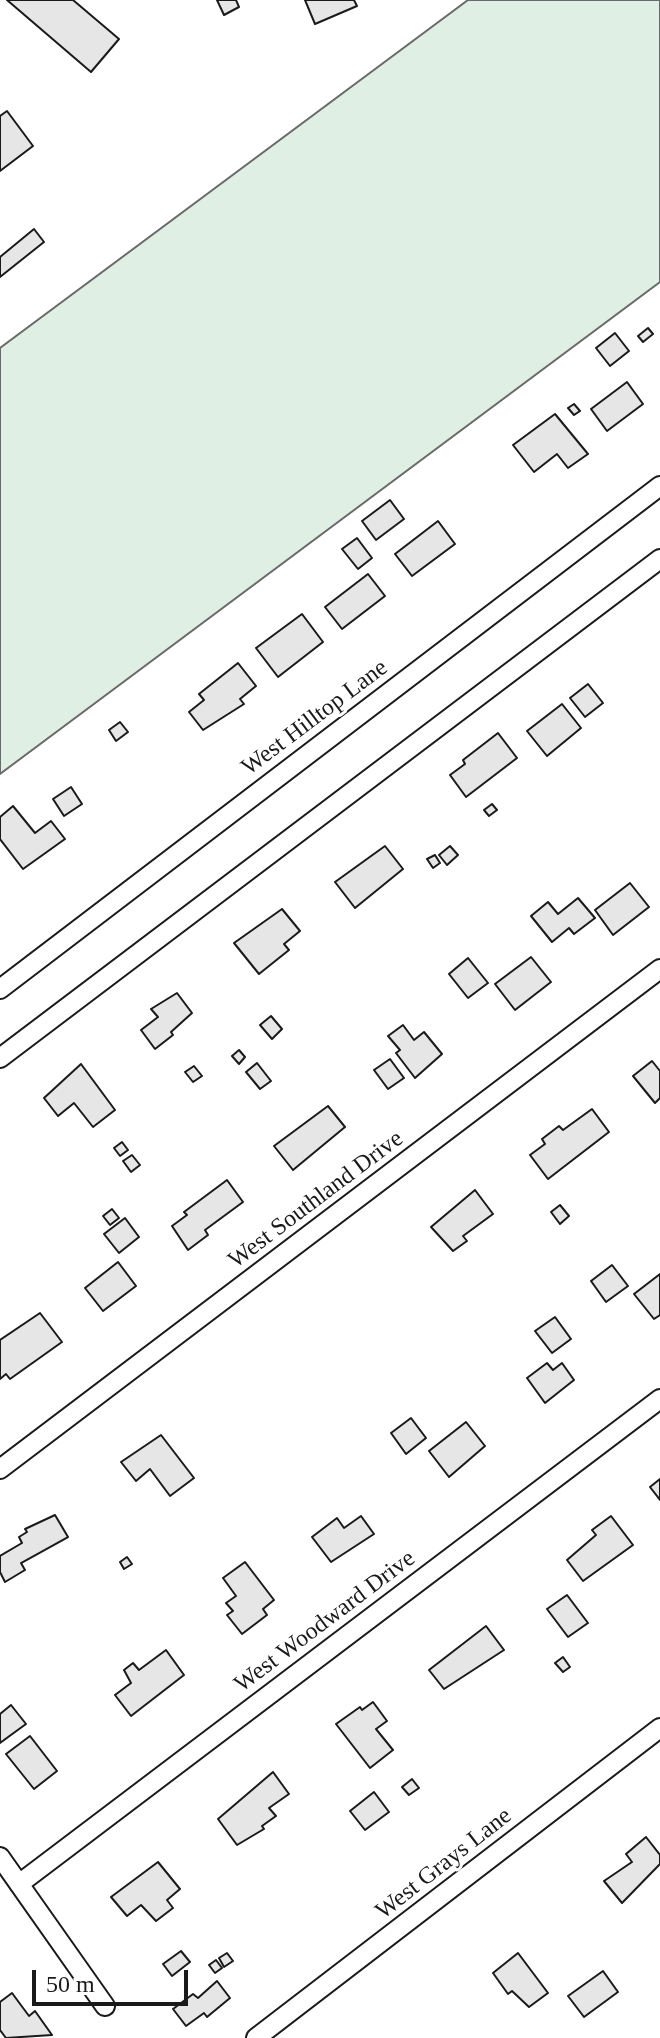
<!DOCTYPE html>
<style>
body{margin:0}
#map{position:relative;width:660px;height:2038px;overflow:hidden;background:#fff;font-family:Georgia,serif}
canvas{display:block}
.scale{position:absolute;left:32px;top:1970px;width:156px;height:36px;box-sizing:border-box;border:4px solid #1a1a1a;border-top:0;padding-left:10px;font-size:24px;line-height:28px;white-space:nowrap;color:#1a1a1a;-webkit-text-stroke:6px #fff;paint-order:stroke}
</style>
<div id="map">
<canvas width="660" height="2038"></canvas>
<div class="scale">50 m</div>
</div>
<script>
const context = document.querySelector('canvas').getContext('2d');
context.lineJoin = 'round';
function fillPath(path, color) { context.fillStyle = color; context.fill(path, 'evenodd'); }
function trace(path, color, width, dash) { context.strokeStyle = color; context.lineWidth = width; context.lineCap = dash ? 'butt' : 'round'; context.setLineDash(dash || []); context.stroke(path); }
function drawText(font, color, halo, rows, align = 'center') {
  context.font = font + ' Georgia,serif'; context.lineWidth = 6; context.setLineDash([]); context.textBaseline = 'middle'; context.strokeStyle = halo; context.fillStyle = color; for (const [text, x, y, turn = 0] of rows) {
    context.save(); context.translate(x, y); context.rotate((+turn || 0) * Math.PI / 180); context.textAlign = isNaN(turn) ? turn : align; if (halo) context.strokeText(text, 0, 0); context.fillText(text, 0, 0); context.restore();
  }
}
const green = new Path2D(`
 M468,0H660V282L0,774V348Z`);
fillPath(green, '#e0efe3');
trace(green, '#6a6a6a', 2);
const building = new Path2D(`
 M7,0H73L119,39L91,72Z
 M217,0H236L239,7L224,15Z
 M305,0H354L357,6L315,24Z
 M7,111L33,146L0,171V116Z
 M34,229L44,242L0,277V257Z
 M648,328L653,334L643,342L638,336Z
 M615,333L629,351L610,366L596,348Z
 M627,382L643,404L607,431L591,409Z
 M574,404L580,411L574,415L568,408Z
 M555,414L588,454L568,468L557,454L534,472L513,445Z
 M390,500L404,519L376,540L362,521Z
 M438,521L455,544L412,576L395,554Z
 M357,538L372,558L358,569L342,549Z
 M368,574L385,596L342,629L325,607Z
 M302,614L323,642L278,677L256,648Z
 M238,663L256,686L240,699L244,704L203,730L189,712L204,700L199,694Z
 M588,684L603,703L585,717L570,698Z
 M562,704L581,728L547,756L527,731Z
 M120,722L128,732L116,741L109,730Z
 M498,733L517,758L466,797L450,775L465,764L463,760Z
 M71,787L82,804L64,816L53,799Z
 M492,804L497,810L489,816L484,810Z
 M13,806L35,833L51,821L65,839L23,869L0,839V817Z
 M385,846L403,869L355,908L335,882Z
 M450,846L458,855L447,865L439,855Z
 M435,855L440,863L433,868L427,859Z
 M630,883L649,907L613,935L595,910Z
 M578,898L595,918L574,934L569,928L552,942L531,916L548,902L558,914Z
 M282,909L300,931L284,944L289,950L259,974L234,943Z
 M531,957L551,982L515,1010L495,984Z
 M468,958L488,983L468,998L449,974Z
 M177,993L192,1013L171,1032L173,1035L155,1049L141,1030L158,1017L151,1009Z
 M271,1016L282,1029L272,1039L260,1025Z
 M403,1025L414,1040L424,1032L442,1054L415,1078L396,1053L400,1050L388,1036Z
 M239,1050L245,1057L239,1064L232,1056Z
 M390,1059L404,1078L388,1089L374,1070Z
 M652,1061L660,1071V1098L655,1103L633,1076Z
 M257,1063L271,1081L260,1089L246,1072Z
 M81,1064L115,1110L93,1127L74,1103L58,1116L44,1098Z
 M194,1066L202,1076L193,1082L185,1072Z
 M328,1106L345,1127L293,1170L274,1146Z
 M592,1109L609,1132L548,1179L530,1155L545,1144L542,1139L559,1126L563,1130Z
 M122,1142L128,1150L120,1156L114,1148Z
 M132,1155L140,1165L131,1172L123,1161Z
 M227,1180L243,1202L205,1230L208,1235L188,1250L172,1226L187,1215L184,1212Z
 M475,1190L493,1214L463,1236L467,1241L453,1251L431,1227Z
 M560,1205L569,1216L560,1224L551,1212Z
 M112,1209L119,1218L110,1225L103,1216Z
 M125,1218L139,1237L119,1253L104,1234Z
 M118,1262L136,1286L103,1311L85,1288Z
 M612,1265L628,1286L606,1302L591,1281Z
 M660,1274V1315L654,1319L634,1294Z
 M40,1313L62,1342L10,1379L6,1374L0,1379V1340Z
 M555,1317L571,1339L552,1353L535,1331Z
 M547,1363L553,1370L562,1363L574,1380L545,1403L527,1378Z
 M411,1418L426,1438L406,1454L391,1433Z
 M466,1422L485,1446L449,1477L429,1451Z
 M161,1435L194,1478L170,1496L150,1469L136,1481L121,1462Z
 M660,1479V1500L650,1487Z
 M55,1515L68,1537L21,1563L25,1570L5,1582L0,1572V1556L22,1543L19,1537L27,1532L25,1529Z
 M361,1516L374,1534L331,1562L312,1537L337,1518L344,1528Z
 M611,1516L633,1545L583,1581L567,1560L596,1535L592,1530Z
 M127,1557L132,1564L124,1569L120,1562Z
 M245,1562L274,1600L263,1609L267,1615L242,1634L227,1615L233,1611L226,1603L236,1596L223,1578Z
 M567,1595L588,1623L568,1637L547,1609Z
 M486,1626L504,1650L444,1689L429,1670Z
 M166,1650L184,1675L131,1716L115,1695L131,1683L124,1670L133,1663L139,1670Z
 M563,1657L570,1667L563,1672L555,1663Z
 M373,1702L387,1721L376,1729L393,1750L370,1768L336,1724L360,1707L362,1710Z
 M11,1705L26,1724L0,1743V1714Z
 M30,1736L57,1771L34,1789L6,1754Z
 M273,1772L289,1794L269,1808L276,1816L262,1826L264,1829L237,1845L218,1819Z
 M412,1779L419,1788L409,1795L402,1787Z
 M374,1792L389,1812L365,1830L350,1811Z
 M646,1837L660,1855V1864L622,1903L604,1881L632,1862L626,1854Z
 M158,1862L180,1889L167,1900L173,1908L156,1921L141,1905L127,1916L111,1897Z
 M181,1951L190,1962L172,1976L163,1964Z
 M227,1953L233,1961L224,1967L219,1958Z
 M518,1953L548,1993L529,2007L512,1991L508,1994L493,1973Z
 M216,1960L222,1968L215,1973L209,1965Z
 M603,1971L618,1992L584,2017L568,1996Z
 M217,1981L230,1998L207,2017L204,2013L186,2026L173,2009L193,1994L198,1998Z
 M12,1993L29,2016L35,2011L52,2035L6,2038L0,2030V2002Z`);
fillPath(building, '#e6e6e6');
trace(building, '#1a1a1a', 2);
const street = new Path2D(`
 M0,989L660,486
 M0,1058L660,559
 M0,1469L660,969
 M0,1857L105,2006
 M19,1884L660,1399
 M256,2038L660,1728`);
trace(street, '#1a1a1a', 22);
trace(street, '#fff', 18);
drawText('24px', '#1a1a1a', '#fff', [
 ["West Hilltop Lane",315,718,-37],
 ["West Southland Drive",316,1200,-37],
 ["West Woodward Drive",325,1622,-37],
 ["West Grays Lane",444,1864,-38]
]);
</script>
